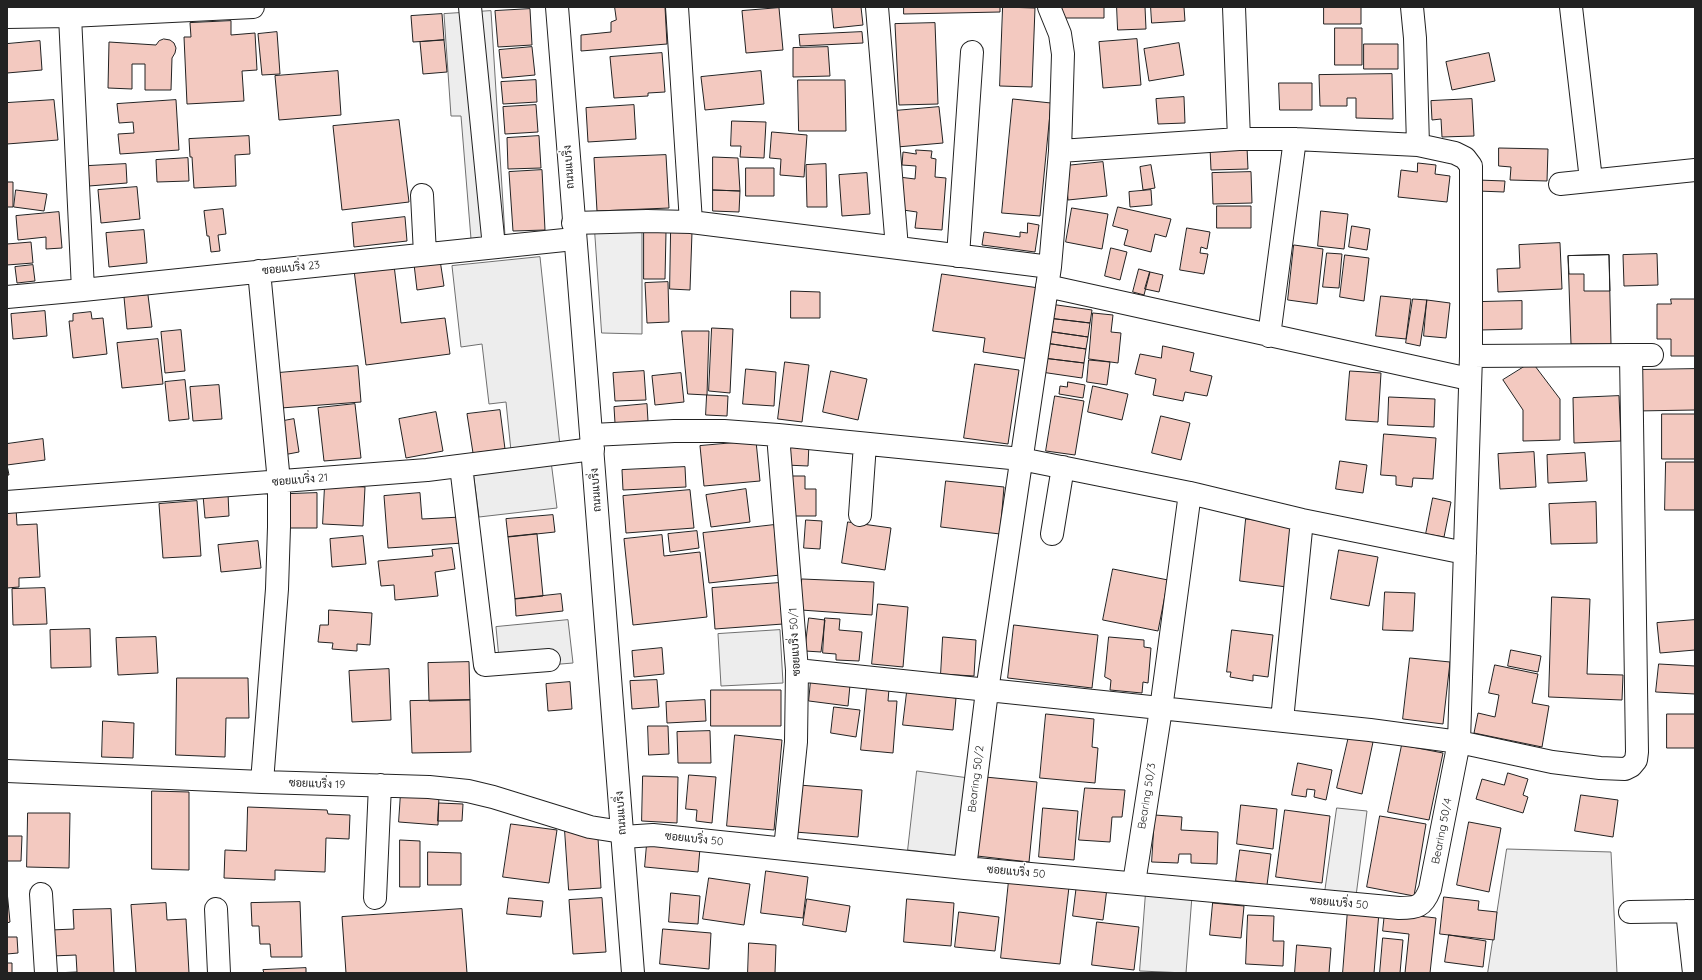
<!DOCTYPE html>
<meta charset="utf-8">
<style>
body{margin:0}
#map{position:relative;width:1702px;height:980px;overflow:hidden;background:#fff;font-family:Quicksand,sans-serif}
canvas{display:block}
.frame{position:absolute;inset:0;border:8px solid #222;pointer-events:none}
</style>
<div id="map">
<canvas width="1702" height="980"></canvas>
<div class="frame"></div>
</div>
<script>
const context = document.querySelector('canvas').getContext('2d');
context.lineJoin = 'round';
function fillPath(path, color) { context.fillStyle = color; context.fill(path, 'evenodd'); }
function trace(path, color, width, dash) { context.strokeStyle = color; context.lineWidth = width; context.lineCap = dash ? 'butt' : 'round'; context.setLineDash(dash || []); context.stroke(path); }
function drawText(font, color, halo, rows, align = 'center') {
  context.font = font + ' Quicksand,Sarabun,sans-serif'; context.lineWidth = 3; context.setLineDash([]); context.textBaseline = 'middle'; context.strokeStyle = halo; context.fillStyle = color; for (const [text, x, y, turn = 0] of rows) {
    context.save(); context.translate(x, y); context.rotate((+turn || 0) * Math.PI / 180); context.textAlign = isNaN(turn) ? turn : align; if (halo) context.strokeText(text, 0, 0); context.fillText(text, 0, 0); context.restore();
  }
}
const green = new Path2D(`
 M595,231L642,232V334L602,333Z
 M1337,808L1367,811L1356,896L1325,892Z
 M1507,849L1611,852L1617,973H1488Z
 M1146,892L1192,896L1186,973L1140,971Z`);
fillPath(green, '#eee');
trace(green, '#6f6f6f', 1);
const parking = new Path2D(`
 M491,11L505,236L471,239L461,116H451L444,14Z
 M540,257L560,446L511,451L506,402L489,404L482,344L461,347L452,266Z
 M551,461L557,508L479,517L473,471Z
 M568,620L573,663L500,669L496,627Z
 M780,630L783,683L721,686L718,634Z
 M917,771L969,778L959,856L908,850Z`);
fillPath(parking, '#ededed');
trace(parking, '#6f6f6f', 1);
const building = new Path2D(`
 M615,7H665L667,44L581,51V35L611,32V22L616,20Z
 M832,7H861L863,25L834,28Z
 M904,7H1000V12L904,14Z
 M1003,7L1035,8L1032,87L1000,86Z
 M1062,7H1104V18H1062Z
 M1117,7H1145L1146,29L1118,30Z
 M1151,7H1184L1185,21L1152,23Z
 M1324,7H1361V24H1324Z
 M779,8L783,50L746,53L742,11Z
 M530,9L532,45L498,47L495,11Z
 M442,14L444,40L413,42L411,16Z
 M231,21V35L255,33L257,70L242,71L244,101L187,104L184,37H191L190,23Z
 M935,23L938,104L899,105L895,24Z
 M1335,28H1362V65H1335Z
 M277,32L280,74L262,75L258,34Z
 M862,32L863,43L800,46L799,35Z
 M164,39L170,40L174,43L176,48L175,53L172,58L171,90H145V64H132V89L108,88L109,42L156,45L159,41Z
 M1137,39L1141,85L1103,88L1099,42Z
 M444,40L447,72L423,74L420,42Z
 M40,41L42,70L7,73V44Z
 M1179,43L1184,75L1149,81L1144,49Z
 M1364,44H1398V69H1364Z
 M532,47L535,75L502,78L499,50Z
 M828,47L830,76L793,77V48Z
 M662,53L665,92L648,93V96L614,98L610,57Z
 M1489,53L1495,81L1452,90L1446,62Z
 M338,71L341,115L279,120L275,76Z
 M761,71L764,104L705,110L701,77Z
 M1392,74L1393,119L1356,118V98H1347V106H1320L1319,75Z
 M536,80L537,102L503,104L501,82Z
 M798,80H845L846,131H799Z
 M1279,83H1312V110H1280Z
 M1184,97L1185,123L1158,124L1156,99Z
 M1013,99L1051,103L1040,216L1002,213Z
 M1472,99L1474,136L1442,137L1441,119L1432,120L1431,101Z
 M54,100L58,140L7,144V103Z
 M176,100L179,150L120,154L118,134L134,133L133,122L119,123L117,104Z
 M536,105L538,132L505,134L503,107Z
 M634,105L636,139L588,142L586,108Z
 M939,107L943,143L897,147L894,111Z
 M399,120L409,202L342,210L333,126Z
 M732,121L766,122L764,158L740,157L741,146H731Z
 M772,132L807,135L804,177L780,175L781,159L770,158Z
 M249,136L250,154L235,155L236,186L194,188L192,157H190L189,139Z
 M539,136L541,168L508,169L507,138Z
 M1247,147L1248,169L1211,170L1210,148Z
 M1499,148L1548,149L1547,181L1510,180L1511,167L1499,166Z
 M916,150L932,151L931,158L936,159L935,177L946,178L942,230L915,228L917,212L903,210L899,177L915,179L916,166L902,165L903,152L916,154Z
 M666,155L669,208L597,211L594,158Z
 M713,157L738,158L740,191L713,190Z
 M188,158L189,181L157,182L156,160Z
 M1103,162L1107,196L1068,200L1065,166Z
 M1418,163L1436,165L1435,174L1450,176L1447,202L1398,197L1401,170L1417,172Z
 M126,164L127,183L89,186L88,166Z
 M826,164L827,207H807L806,165Z
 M1151,165L1155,188L1143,190L1140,167Z
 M746,168H774V196H746Z
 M542,170L545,230L513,231L509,172Z
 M1251,172L1252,203L1213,204L1212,173Z
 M867,173L870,214L842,216L839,175Z
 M1478,180L1505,181L1504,192L1478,191Z
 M7,182H13V207H7Z
 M137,187L140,219L101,223L98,190Z
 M16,190L47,194L44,211L14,207Z
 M713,190L740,191L739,212L713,211Z
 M1151,190L1152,205L1130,207L1129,192Z
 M1217,206H1251V228H1217Z
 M1118,207L1171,219L1166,237L1155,234L1151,252L1124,245L1128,230L1113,226Z
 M1072,208L1108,214L1102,249L1066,242Z
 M223,209L226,234L218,235L220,251L211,252L209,236H207L204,211Z
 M1321,211L1348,214L1344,249L1318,246Z
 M59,212L62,248L46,249V237L18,240L16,216Z
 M405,217L407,241L354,247L352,223Z
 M1028,223L1039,225L1035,252L982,245L984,232L1020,237V232L1027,233Z
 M1352,226L1370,229L1367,250L1349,247Z
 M1187,228L1210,232L1207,249L1201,247L1200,253L1208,254L1204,274L1180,270Z
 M144,230L147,263L109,267L106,233Z
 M671,231L692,232L690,290L670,289Z
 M644,232H666L665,279H644Z
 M7,242V244L31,242L33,263L7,265Z
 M1560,243L1562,289L1498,292L1497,269L1520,268L1519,245Z
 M1294,245L1323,249L1317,304L1288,300Z
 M1111,248L1127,252L1120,280L1105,276Z
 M1327,253L1342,254L1339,288L1323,287Z
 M1657,254L1658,285L1624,286L1623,255Z
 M1345,255L1369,258L1364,301L1340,297Z
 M1609,255L1610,291H1584V274H1569L1568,256Z
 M1609,255L1611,344H1571L1568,256Z
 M440,260L444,286L417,290L414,264Z
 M33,265L35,281L17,283L15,267Z
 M394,265L401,323L445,318L450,354L366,365L354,270Z
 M1139,269L1150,272L1144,295L1133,292Z
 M1150,272L1163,275L1159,292L1145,289Z
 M942,274L1039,288L1029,359L983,352L985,338L933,331Z
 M668,282L669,322L647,323L645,283Z
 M791,291L820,292V318H791Z
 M148,295L152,327L127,329L124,297Z
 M1381,296L1411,299L1406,339L1376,336Z
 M1413,299L1427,300L1420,346L1406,343Z
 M1671,299H1695V356H1671V339H1657V304H1671Z
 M1427,300L1450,303L1446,338L1424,336Z
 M1522,301V329L1480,330L1479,302Z
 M1050,304L1092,310L1090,323L1048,318Z
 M45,311L47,336L13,339L11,314Z
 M91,312L92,319L103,318L107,354L73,358L69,321H73V314Z
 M1093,313L1113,315L1111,332L1121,333L1118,363L1089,359Z
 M1048,318L1090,323L1088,337L1046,331Z
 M712,328L733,329L730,393L709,391Z
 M181,330L185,371L165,373L161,332Z
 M682,331H709L707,395L688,394Z
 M1046,331L1088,337L1086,349L1045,343Z
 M158,339L163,384L122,388L117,343Z
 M1045,343L1086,349L1084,363L1043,358Z
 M1163,346L1194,353L1190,371L1212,376L1207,396L1185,392L1183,401L1153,395L1156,379L1135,374L1140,354L1161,358Z
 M1043,358L1084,363L1082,378L1041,372Z
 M1089,360L1110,362L1107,385L1087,382Z
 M785,362L809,365L802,422L778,419Z
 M1532,362L1560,399V440L1523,441V410L1503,380Z
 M975,364L1019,370L1008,444L964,438Z
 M358,366L361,402L281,408L278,373Z
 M746,369L776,372L774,406L743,404Z
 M1695,369V410L1636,411V370Z
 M644,371L646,400L615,401L613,373Z
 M831,371L867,379L858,420L823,412Z
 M1350,371L1381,373L1378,422L1346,420Z
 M681,373L684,402L655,405L652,376Z
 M185,380L189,419L169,421L165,382Z
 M1068,382L1085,385L1083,398L1059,394L1060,386L1067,387Z
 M219,385L222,419L193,421L190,387Z
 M1093,386L1128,394L1122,420L1088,412Z
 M707,395L728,396L727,416L706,415Z
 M1055,396L1084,401L1075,455L1046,451Z
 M1619,396L1621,441L1574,443L1573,398Z
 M1389,397L1435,399L1434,427L1388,425Z
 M355,404L361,458L324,461L318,408Z
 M647,404L648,421L615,423L614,407Z
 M500,410L505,449L473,453L467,414Z
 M436,412L443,451L406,458L399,419Z
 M1662,414H1695V459H1662Z
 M1161,416L1190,423L1181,460L1152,453Z
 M294,419L299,452L283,455L278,422Z
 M1384,434L1436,438L1433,479L1413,478L1412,487L1396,485V476L1381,475Z
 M43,439L45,460L7,465L9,475H7V444Z
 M756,441L760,481L704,486L700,446Z
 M786,443H809L808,466L785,465Z
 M1534,452L1536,487L1500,489L1498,454Z
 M1585,453L1587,481L1548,483L1547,455Z
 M1340,461L1367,465L1363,493L1336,489Z
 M1666,462H1695V510H1665Z
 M685,467L686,487L623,490L622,470Z
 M787,476H805V489H816V516H791Z
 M946,481L1004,487L1000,534L941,527Z
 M325,485L365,487L363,526L323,524Z
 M746,489L750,522L711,527L706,495Z
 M690,490L694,528L626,533L623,496Z
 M228,493L229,516L205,518L203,495Z
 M317,493V528H290L289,494Z
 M420,493L422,519L461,517L463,543L388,548L384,496Z
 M1433,498L1451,502L1444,537L1426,534Z
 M197,501L201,556L163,558L159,504Z
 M1596,502L1597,543L1551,544L1549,504Z
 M16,508L17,525L37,524L40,577L19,578V587L7,588V509Z
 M553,515L555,532L508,537L506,519Z
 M1246,519L1294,524L1287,587L1240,581Z
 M806,520L822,521L820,549L804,548Z
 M848,522L891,528L885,570L842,563Z
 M774,525L780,575L709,583L703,533Z
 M697,531L699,548L670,552L668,534Z
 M537,534L543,596L515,599L508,537Z
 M662,535L664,556L700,552L707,617L633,625L624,539Z
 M363,536L366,564L332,567L330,539Z
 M258,541L261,568L221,572L218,545Z
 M452,548L455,569L435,572L438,596L395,600L394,585L381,586L378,561L433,556L432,550Z
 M1339,550L1378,557L1369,606L1331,599Z
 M1113,569L1168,580L1158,631L1103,620Z
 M802,579L874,582L872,615L801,610Z
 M779,583L783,624L715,629L712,588Z
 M45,588L47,624L13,625L12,589Z
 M1385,592L1415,593L1413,631L1383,630Z
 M561,594L563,611L516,616L515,599Z
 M1552,597L1590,599L1587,674L1623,675L1622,700L1549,697Z
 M878,604L908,607L903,667L872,664Z
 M329,610L372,613L370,645L357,644V651L332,649L333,643L318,642L320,625H328Z
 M809,618L825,620L821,652L805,651Z
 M825,618L840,619L839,630L862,632L859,661L836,660V654L823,653Z
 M1695,620V650L1660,653L1657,623Z
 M1014,625L1098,635L1092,688L1008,678Z
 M90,629L91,667L51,668L50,630Z
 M1232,630L1273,635L1268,677L1253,675V681L1230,677L1231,672H1227Z
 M156,637L158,673L118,675L116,638Z
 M943,637L976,640L974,676L941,674Z
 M1109,637L1144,640V647L1151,648L1148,683L1143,682L1142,693L1110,690L1111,680L1105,677Z
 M662,648L664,674L634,677L632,651Z
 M1511,650L1541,656L1538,672L1508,666Z
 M1410,658L1450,662L1443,724L1403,719Z
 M469,662L470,700L429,701L428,663Z
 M1659,664L1695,666V694L1656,692Z
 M1495,665L1538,674L1532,703L1549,706L1542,747L1474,733L1478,713L1495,717L1499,695L1489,693Z
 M389,669L391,720L352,722L349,671Z
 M177,678H248L249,718H226L225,757L176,755Z
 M657,680L659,707L632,709L630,681Z
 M811,680L850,685L848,706L809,701Z
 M570,682L572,709L548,711L546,684Z
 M867,687L889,689L888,701H897L893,753L861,750Z
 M711,690H781V726H711Z
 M907,692L956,698L953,730L903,725Z
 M470,700L471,752L412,753L410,701Z
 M705,700L706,721L667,723L666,702Z
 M834,707L860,710L856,737L831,733Z
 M1046,714L1094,719L1092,747L1098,748L1095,783L1040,778Z
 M1667,714H1695V748H1667Z
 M103,721L134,723L133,758L102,757Z
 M648,726H668L669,754L649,755Z
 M710,731L711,763H678L677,732Z
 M735,735L782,740L774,830L727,826Z
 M1349,736L1373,742L1362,794L1337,788Z
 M1402,745L1443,753L1429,820L1388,812Z
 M1298,763L1332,770L1326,800L1314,797L1315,790L1307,789L1306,797L1292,795Z
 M1508,773L1528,779L1523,795L1528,797L1523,813L1476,799L1482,779L1504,785Z
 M689,775L716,777L712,823L696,821L697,810L686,809Z
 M643,776L678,777L677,823L642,821Z
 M985,777L1037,782L1029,862L977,856Z
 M799,785L862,790L858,837L795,832Z
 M1085,788L1125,790L1122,817H1112L1110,842L1079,840Z
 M152,791L189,792V870L152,869Z
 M401,792L439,795L438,825L399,822Z
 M1581,795L1618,800L1613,837L1575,831Z
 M439,803L463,804L462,821H438Z
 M1241,805L1277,809L1273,849L1237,844Z
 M248,807L327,810L328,814L350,815L349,839L326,838L325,872L275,870V880L224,878L225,850L246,851Z
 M1043,808L1078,811L1074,860L1039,857Z
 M1285,810L1330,816L1322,883L1276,877Z
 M28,813H70L69,868L27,867Z
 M1155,815L1182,817L1181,830L1218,832L1217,864L1191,863V854H1179L1178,863L1152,862Z
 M1380,816L1426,824L1414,896L1367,887Z
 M1469,822L1501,828L1489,892L1457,885Z
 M511,824L557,830L549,883L503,877Z
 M565,831L598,838L601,888L569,890Z
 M7,836H22L21,861H7Z
 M400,840L420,841V887H400Z
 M647,844L700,848L698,872L645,867Z
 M1240,850L1271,854L1267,885L1236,881Z
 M428,852L461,853V885H428Z
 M766,871L808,877L803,918L761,913Z
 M709,878L750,884L744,925L703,919Z
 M1009,880L1069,887L1060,964L1001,958Z
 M1077,884L1107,888L1103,920L1073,916Z
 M7,891L10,922L7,923Z
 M671,893L700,896L698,924L669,922Z
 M1444,897L1479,901L1478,910L1497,912L1494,940L1440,934Z
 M509,898L543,901L541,917L507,914Z
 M602,898L606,952L573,954L569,900Z
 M807,899L850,906L846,932L803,925Z
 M907,899L954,903L951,946L904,942Z
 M300,902L302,957H271L270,944H260L259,926H252L251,903Z
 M166,903L167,920L186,919L189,973H136L131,905Z
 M1213,903L1244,906L1241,938L1210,935Z
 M111,909L114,973H54L77,972L76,955L52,956L51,930L74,929L73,910Z
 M462,909L467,973H346L342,917Z
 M1348,909L1379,912L1374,973H1343Z
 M959,912L999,917L995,951L955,947Z
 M1385,912L1436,918L1430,973H1405L1409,934L1383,931Z
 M1248,915L1274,916L1273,941H1284L1283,966L1246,964Z
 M1097,922L1139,927L1134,970L1092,965Z
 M663,929L711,933L709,969L660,964Z
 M1449,935L1486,941L1483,967L1445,962Z
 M7,937H17L18,953L7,954Z
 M1383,938L1403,940L1400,973H1380Z
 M749,943L776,945L775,973H748Z
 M1297,945L1331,948L1329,973H1295Z
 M7,963H12V973H7Z
 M306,968V973H264L263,970Z`);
fillPath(building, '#f3c9c0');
trace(building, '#222', 1);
const minor = new Path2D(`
 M470,7L494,247
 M677,7L691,222
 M877,7L897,248
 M1234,7L1239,139
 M1412,7L1415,38L1418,145
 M1571,7L1591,180
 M70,16L83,290
 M7,17L70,16L253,7
 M1560,184L1695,170
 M422,195L425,254
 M573,223L647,221L691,222L1050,267
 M958,256L972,52
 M259,271L279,482V527L277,589L262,782
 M1047,286L1469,379
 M7,297L83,290L574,239
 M1269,336L1295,139
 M1631,355H1652
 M592,435L674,431H724L778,435L1021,459L1190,493L1302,520L1465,553
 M778,435L797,670L796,742L785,849
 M461,466L485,665L549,660
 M7,502L427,470L593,449
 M860,515L865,444
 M1052,534L1063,467
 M797,670L1370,730L1459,742L1552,762L1600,768L1625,769L1631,766L1636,760L1637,752L1631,355L1471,356
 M1282,720L1302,520
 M7,771L262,782L429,787L468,791L493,797L590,827L622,832
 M623,837L653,835L965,868L1399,908C1417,908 1423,907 1430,889L1459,742L1471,356V166L1465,158L1455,153L1418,145L1295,139H1239L1060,151
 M965,868L987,691L1050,267L1060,151L1063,54L1060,34L1049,7
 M1134,883L1161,709L1190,493
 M41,894L46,973
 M375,898L380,785
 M216,909L219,973
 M1687,911L1694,973
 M1630,912L1695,911`);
const major = new Path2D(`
 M557,7C582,329 610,651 633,973`);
trace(minor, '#222', 24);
trace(major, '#222', 24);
trace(minor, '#fff', 22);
trace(major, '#fff', 22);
drawText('11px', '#222', '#fff', [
 ["ถนนแบริ่ง",569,167,-94],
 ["ซอยแบริ่ง 23",291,268,-6],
 ["ซอยแบริ่ง 21",300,480,-5],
 ["ถนนแบริ่ง",596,490,-94],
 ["ซอยแบริ่ง 50/1",795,642,-93],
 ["Bearing 50/2",976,779,-83],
 ["ซอยแบริ่ง 19",317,784,2],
 ["Bearing 50/3",1147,796,-81],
 ["ถนนแบริ่ง",621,813,-94],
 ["Bearing 50/4",1442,831,-79],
 ["ซอยแบริ่ง 50",694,839,6],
 ["ซอยแบริ่ง 50",1016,872,5],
 ["ซอยแบริ่ง 50",1339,903,5]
]);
</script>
